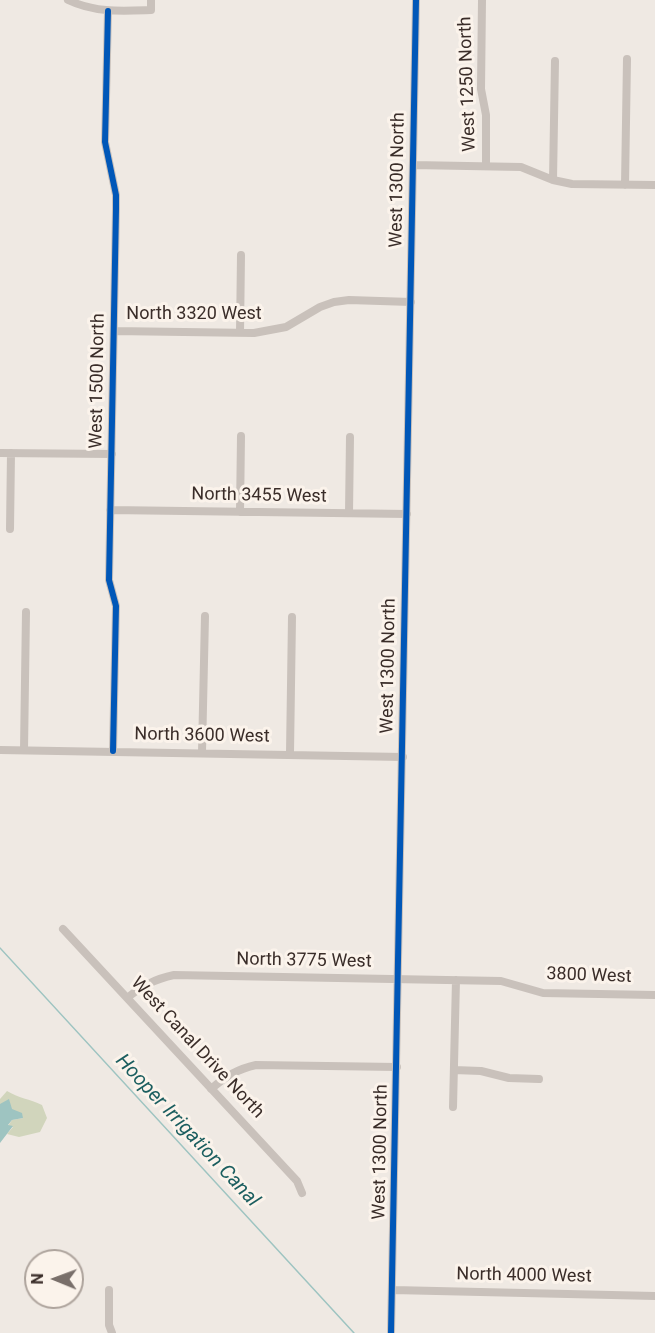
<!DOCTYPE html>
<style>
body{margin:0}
#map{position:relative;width:655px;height:1333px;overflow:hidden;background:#efe9e3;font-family:Roboto,sans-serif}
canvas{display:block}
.north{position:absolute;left:24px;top:1249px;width:60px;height:60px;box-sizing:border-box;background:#fbf3eb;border:2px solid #aea49d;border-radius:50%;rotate:271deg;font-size:16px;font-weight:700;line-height:24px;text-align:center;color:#3a2d29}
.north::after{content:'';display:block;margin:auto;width:21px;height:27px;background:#796f6a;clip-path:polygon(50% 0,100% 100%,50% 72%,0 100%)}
</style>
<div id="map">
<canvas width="655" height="1333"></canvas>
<div class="north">N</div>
</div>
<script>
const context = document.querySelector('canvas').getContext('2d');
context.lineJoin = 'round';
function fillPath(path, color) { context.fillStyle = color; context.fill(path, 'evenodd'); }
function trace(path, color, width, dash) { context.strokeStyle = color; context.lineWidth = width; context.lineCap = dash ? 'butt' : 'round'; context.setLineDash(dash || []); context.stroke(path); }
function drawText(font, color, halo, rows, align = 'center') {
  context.font = font + ' Roboto,sans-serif'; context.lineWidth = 6; context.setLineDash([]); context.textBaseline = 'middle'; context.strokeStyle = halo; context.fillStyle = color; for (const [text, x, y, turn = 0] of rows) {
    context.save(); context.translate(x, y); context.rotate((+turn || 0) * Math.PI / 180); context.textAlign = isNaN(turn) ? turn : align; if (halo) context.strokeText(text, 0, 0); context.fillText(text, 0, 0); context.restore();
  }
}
fillPath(new Path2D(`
 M7,1091C18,1098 30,1099 42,1105L47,1118L40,1132L19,1137L7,1134L13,1127L8,1126L12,1120L23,1118L0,1104V1099Z`), '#d1d5bc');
fillPath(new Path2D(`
 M9,1099L12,1109L22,1113L23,1118L12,1120L8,1125L13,1126L0,1143V1104Z`), '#9ec4c1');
trace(new Path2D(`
 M0,948L354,1333`), '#9ec4c1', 1.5);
trace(new Path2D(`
 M68,0C95,13 122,11 151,10V0
 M482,0L481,89L486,115V166
 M108,11L105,142L116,195V209L109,580L116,606L113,751
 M413,165L521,167L553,180L572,184L655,185
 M553,180L555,61
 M625,185L627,59
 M114,331L254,333L286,327L320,307L334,302L349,300L411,302
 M240,333L241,255
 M0,453L112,454
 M110,510L407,514
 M240,512L241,436
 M349,513L350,437
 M10,529L11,453
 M0,750L403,757
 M24,750L26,612
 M202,752L205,616
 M290,753L292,617
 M63,929L297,1181L302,1193
 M127,998C142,986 155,979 174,975L501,981L543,993L655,995
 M454,1070L481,1071L509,1078L539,1079
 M211,1089C226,1076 238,1069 256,1065L397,1067
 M453,1107L456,980
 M109,1290V1325L112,1333
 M393,1290L655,1296
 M391,1333L416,0`), '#c9c1bb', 8);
trace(new Path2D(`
 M108,11L105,142L116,195V209L109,580L116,606L113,751
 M391,1333L416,0`), '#0057b8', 6);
drawText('18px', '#3a2d29', '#fbf3eb', [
 ["West 1250 North",468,84,-92],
 ["West 1300 North",398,180,-89],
 ["North 3320 West",194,314],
 ["West 1500 North",98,381,-89],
 ["North 3455 West",259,496,1],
 ["West 1300 North",389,666,-89],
 ["North 3600 West",202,736,1],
 ["North 3775 West",304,961,1],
 ["3800 West",589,976,2],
 ["West Canal Drive North",197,1048,47],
 ["West 1300 North",381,1152,-89],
 ["North 4000 West",524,1276,1]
]);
drawText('italic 20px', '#1b5e5f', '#fbf3eb', [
 ["Hooper Irrigation Canal",187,1131,47]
]);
</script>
